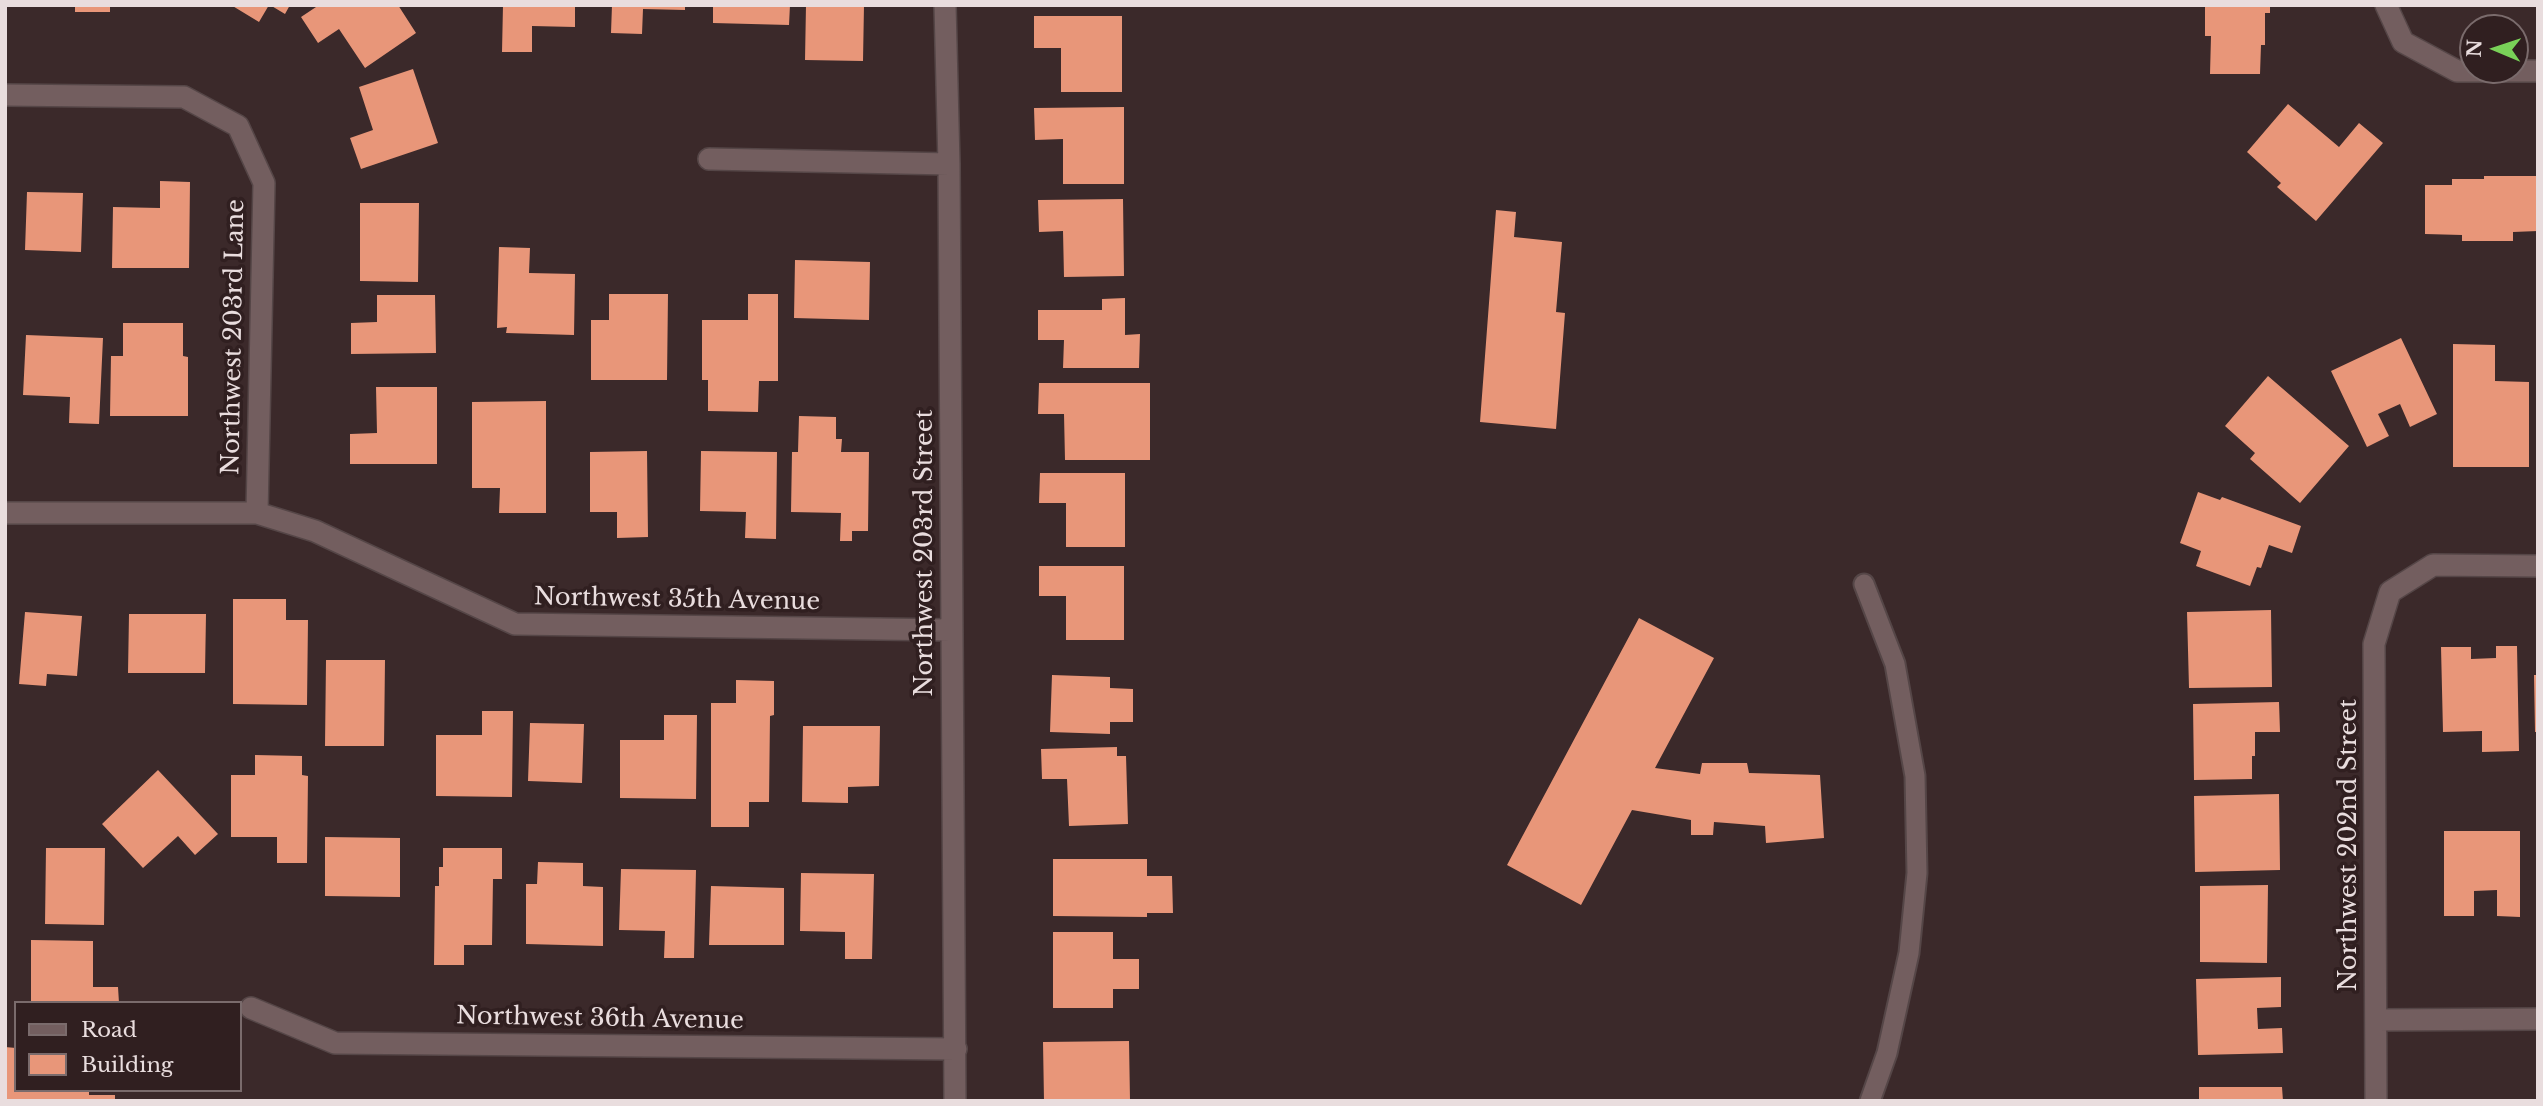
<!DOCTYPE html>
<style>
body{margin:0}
#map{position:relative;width:2543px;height:1106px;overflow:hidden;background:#3b292a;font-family:"Libre Baskerville",serif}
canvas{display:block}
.frame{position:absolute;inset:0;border:7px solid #e9ddde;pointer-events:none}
.legend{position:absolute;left:14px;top:1001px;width:228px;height:91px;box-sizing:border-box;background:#301f20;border:2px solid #7a6b6c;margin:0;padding:9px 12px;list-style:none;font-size:21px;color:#e9ddde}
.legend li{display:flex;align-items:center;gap:14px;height:35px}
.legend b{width:35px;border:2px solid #7a6b6c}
.north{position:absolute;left:2459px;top:14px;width:70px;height:70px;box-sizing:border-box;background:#301f20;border:2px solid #7a6b6c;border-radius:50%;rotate:272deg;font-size:19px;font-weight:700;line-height:28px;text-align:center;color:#e9ddde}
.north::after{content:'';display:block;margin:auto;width:24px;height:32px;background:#79d158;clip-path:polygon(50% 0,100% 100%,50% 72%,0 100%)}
</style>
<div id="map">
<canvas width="2543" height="1106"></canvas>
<div class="frame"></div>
<ul class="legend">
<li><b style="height:9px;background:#735e5f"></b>Road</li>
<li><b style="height:19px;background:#e89679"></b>Building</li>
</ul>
<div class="north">N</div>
</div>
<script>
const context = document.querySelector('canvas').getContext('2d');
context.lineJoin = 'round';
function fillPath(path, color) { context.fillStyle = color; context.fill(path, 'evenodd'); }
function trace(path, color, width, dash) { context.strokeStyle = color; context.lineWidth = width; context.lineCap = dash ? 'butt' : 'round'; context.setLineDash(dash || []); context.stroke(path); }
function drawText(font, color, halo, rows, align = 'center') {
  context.font = font + ' "Libre Baskerville",serif'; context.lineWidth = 7; context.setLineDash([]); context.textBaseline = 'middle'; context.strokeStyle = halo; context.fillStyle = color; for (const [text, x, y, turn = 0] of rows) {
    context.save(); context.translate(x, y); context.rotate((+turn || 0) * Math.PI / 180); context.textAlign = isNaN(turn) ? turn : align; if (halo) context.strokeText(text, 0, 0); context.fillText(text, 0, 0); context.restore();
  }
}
fillPath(new Path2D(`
 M75,5H110V12H75Z
 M231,5H269L259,22Z
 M270,5H290L285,14Z
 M319,5H398L416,33L365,68L339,29L318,43L301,17Z
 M503,5H575V27L532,26V52H502Z
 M612,5H685V10L643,9L642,34L611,33Z
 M713,5H790L789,25L713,23Z
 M806,5H864L863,61L805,60Z
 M2205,5H2270V13H2265V45H2261L2260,74H2210L2211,36H2205Z
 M1034,16H1122V92H1061V48H1034Z
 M413,69L438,143L361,169L350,138L373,130L359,87Z
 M2288,104L2339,147L2359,123L2383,143L2316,221L2277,187L2281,183L2247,152Z
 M1124,107V184H1063V139L1035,140L1034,108Z
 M2484,176H2538V231L2513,232V241H2462V235L2425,234V185H2452V179H2484Z
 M160,181L190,182L189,268H112L113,207L160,208Z
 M27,192L83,193L81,252L25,250Z
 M1123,199L1124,276L1064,277L1063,231L1039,232L1038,200Z
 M360,203H419L418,282L360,281Z
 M1496,210L1516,212L1514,237L1562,242L1556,312L1565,313L1556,429L1480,422Z
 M499,247L530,248L529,273L575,274L574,335L506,333L507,327L497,328Z
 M795,260L870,262L869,320L794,318Z
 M609,294H668L667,380H591V320H609Z
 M748,294H778V381H759L758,412L708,411V380H702V320H748Z
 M377,295H435L436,353L351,354V323L377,322Z
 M1125,298V335L1140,334L1139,368H1063L1064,340H1038V310H1102V299Z
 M123,323H183V356L188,357V416H110L111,356H123Z
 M26,335L103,338L99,424L69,423L70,397L23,395Z
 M2401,338L2437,414L2410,427L2400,404L2378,414L2389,436L2367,447L2331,371Z
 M2453,344L2495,345V381L2529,382V467H2453Z
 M2268,376L2349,446L2300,503L2250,459L2255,453L2225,426Z
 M1039,383H1150V460H1065L1064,414H1038Z
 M376,387H437V464H350V434L377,433Z
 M546,401V513H499L500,488H472V402Z
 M799,416L836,417V439H842L841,452H869L868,531H852V541H840L841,513L791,512L792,452H798Z
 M647,451L648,537L617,538V512H590V452Z
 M701,451L777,452L776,539L745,538L746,512L700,511Z
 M1040,473H1125V547H1066V503H1039Z
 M2198,492L2220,500L2222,497L2301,526L2292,553L2269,545L2261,568L2257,567L2250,586L2196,566L2201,551L2180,543Z
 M1039,566H1124V640H1066V596H1039Z
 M233,599H286V620H308L307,705L233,704Z
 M2271,610L2272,687L2189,688L2187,612Z
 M25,612L82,616L77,676L47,674L46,686L19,684Z
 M129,614H206L205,673H128Z
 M1639,618L1714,658L1655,768L1700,774L1702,763H1747L1749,773L1820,775L1824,838L1766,843L1765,826L1714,822L1713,835H1691V820L1632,810L1581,905L1507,865Z
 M2496,646H2517L2519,751L2482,752V731L2443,732L2441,647H2471V659L2496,658Z
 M326,660H385L384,746H325Z
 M1052,675L1110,677V688L1133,689V722H1110V734L1050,732Z
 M2534,675H2538V732H2535Z
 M736,680L774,681V715L770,716L769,802H749V827H711V703H736Z
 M2279,702L2280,732H2255V756H2252V779L2194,780L2193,704Z
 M482,711H513L512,797L436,796V735H482Z
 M664,715H697L696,799L620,798V740H664Z
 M530,723L584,724L582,783L528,781Z
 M803,726H880L879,786L848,787V803L802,802Z
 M1117,747V756H1126L1128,824L1069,826L1067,779H1042L1041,749Z
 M255,755L302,756V775L308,776L307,863H277V837H231V775H255Z
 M158,770L218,834L195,855L178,836L143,868L102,824Z
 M2279,794L2280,870L2195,872L2194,796Z
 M2444,831H2520V917L2497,916V890L2474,891V916H2444Z
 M325,837L400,838V897L325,896Z
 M46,848H105L104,925L45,924Z
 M443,848H502V879H493L492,945H464V965H434L435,886H439V867H443Z
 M1053,859H1147V876H1172L1173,913H1147V917L1053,916Z
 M538,862L583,863V886L603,887V946L526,944V884H537Z
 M621,869L696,870L694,958H664L665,931L619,930Z
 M801,873L874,874L872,959H845V932L800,931Z
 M2268,885L2267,963L2200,962V886Z
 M711,886L784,888V945H709Z
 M1053,932H1113V959H1139V989H1113V1008H1053Z
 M31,940L93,941V987H118L119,1003H31Z
 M2281,977V1007L2257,1008L2258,1029L2282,1028L2283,1053L2198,1055L2196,979Z
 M1129,1041L1130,1100L1044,1101L1043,1042Z
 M5,1047L16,1048V1090H89V1095H115V1101H5Z
 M2199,1087H2282L2283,1101H2199Z`), '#e89679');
const lane = new Path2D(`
 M1864,584L1895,664L1915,776L1917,873L1909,953L1887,1053L1870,1101`);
const street = new Path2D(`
 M945,5L949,164L955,1101
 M2386,5L2403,42L2457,71H2538
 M5,95L184,97L238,126L264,183L257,513
 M709,159L949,164
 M5,513H257L315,531L515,624L951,630
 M251,1008L335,1043L956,1049
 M2376,1020L2538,1019
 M2376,1101L2374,644L2390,592L2433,565L2538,566`);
trace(lane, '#554647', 23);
trace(street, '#554647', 24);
trace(lane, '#735e5f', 19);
trace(street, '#735e5f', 21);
drawText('24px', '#e9ddde', '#301f20', [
 ["Northwest 203rd Lane",234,337,-89],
 ["Northwest 203rd Street",925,553,-90],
 ["Northwest 35th Avenue",677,600,1],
 ["Northwest 202nd Street",2349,845,-90],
 ["Northwest 36th Avenue",600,1019,1]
]);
</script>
